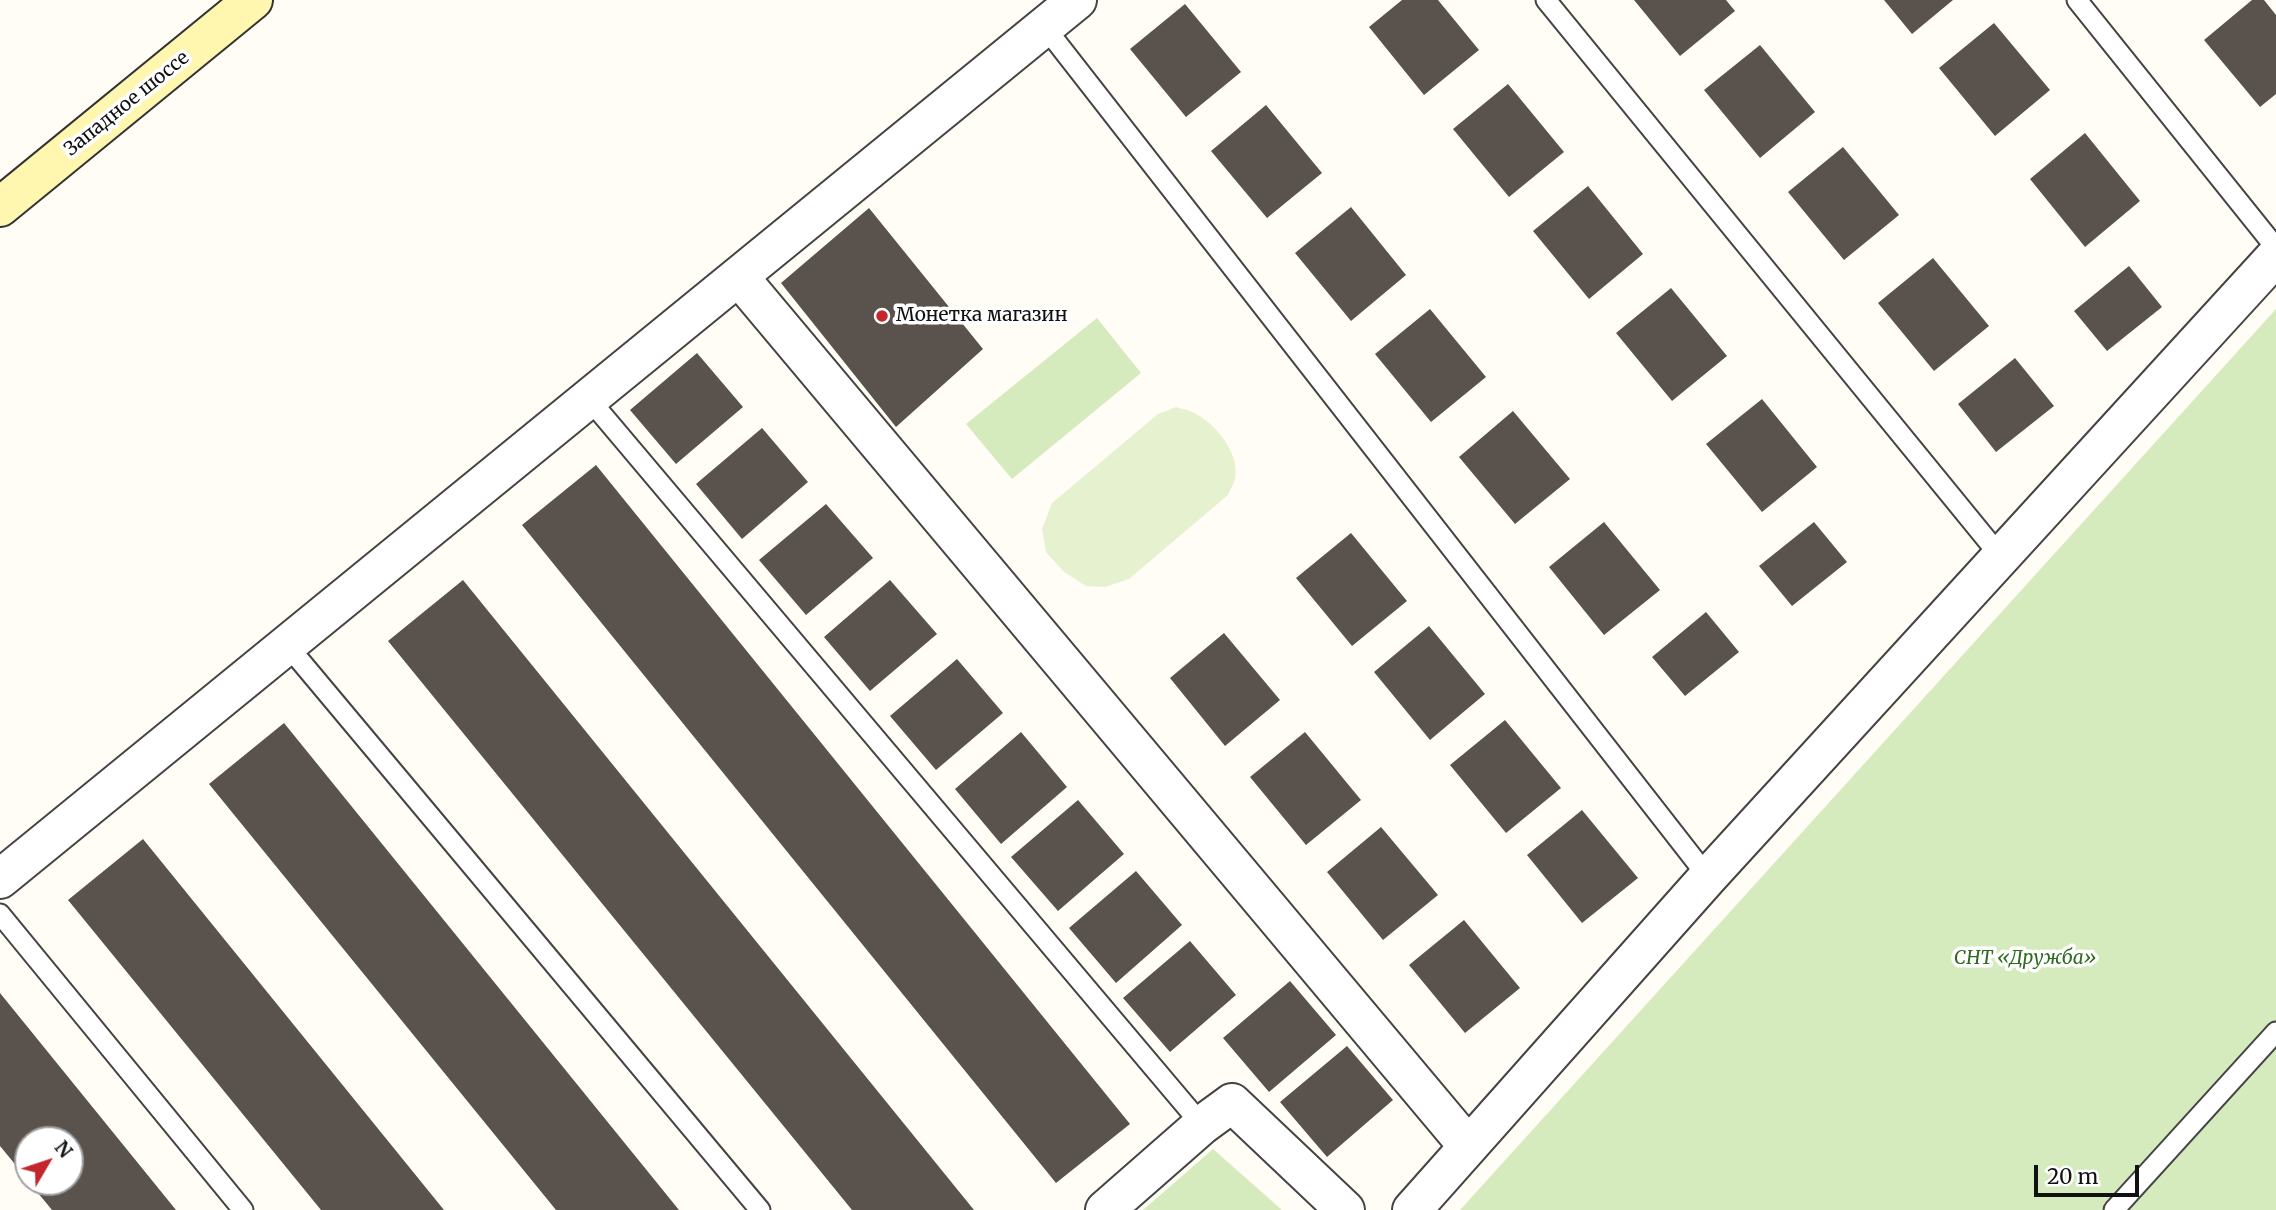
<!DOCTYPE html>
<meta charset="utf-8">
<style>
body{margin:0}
#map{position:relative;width:2276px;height:1210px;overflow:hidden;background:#fffdf5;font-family:Merriweather,serif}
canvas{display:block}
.north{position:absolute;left:14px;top:1126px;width:70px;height:70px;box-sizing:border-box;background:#fff;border:2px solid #a0a0a0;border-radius:50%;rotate:51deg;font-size:19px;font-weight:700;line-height:28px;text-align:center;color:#111}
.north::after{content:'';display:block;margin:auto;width:24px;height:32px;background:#c4262e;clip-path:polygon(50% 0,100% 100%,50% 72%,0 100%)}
.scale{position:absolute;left:2034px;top:1165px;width:105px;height:32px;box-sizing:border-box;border:4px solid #111;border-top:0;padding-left:9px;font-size:21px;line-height:24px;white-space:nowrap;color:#111;-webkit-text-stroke:5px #fff;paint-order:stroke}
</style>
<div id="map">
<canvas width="2276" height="1210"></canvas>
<div class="north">N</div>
<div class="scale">20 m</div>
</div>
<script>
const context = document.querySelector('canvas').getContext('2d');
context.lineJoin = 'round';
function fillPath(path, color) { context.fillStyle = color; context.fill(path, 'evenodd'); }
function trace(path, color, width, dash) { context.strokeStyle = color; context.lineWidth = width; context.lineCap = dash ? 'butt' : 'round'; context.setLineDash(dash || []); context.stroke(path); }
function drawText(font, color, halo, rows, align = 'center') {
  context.font = font + ' Merriweather,serif'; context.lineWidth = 7; context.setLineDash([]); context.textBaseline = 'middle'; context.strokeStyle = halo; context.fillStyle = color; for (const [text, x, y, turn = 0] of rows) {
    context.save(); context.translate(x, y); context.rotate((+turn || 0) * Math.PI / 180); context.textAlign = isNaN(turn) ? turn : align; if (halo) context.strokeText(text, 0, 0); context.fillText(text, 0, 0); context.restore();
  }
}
fillPath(new Path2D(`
 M2276,309V1210H1460Z
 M1097,318L1141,373L1012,479L966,424Z
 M1213,1149L1282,1210H1143Z`), '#d5ebbd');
fillPath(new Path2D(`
 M1176,407C1181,409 1187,409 1192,412C1214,421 1241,454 1235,479C1234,484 1230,490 1228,495L1129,579L1105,587L1086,586L1064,572L1046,552L1042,529L1052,503L1158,414Z`), '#e6f2cf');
fillPath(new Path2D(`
 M1402,0H1438L1479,50L1424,95L1369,27Z
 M1634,0H1726L1735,11L1680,56Z
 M1884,0H1953L1912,34Z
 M2252,0H2264L2276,15V94L2260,107L2204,40Z
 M1185,4L1241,72L1186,117L1130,49Z
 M1994,23L2050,90L1995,136L1939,68Z
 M1760,45L1815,112L1760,158L1704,90Z
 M1508,84L1564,152L1509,197L1453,129Z
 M1266,105L1322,173L1267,218L1211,151Z
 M2085,133L2140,201L2085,247L2030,179Z
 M1843,147L1899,215L1844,260L1788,192Z
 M1588,186L1643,254L1589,299L1533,231Z
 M1351,207L1406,275L1351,321L1295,253Z
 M869,208L983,349L896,427L781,283Z
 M1933,258L1989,326L1934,371L1878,303Z
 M2129,266L2162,307L2107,351L2074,311Z
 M1671,288L1727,356L1672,401L1616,333Z
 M1430,309L1486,377L1431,422L1375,354Z
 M697,353L743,407L676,464L630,410Z
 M2015,358L2054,406L1996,452L1958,404Z
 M1762,399L1817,467L1762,512L1706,444Z
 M1513,411L1570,479L1515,524L1459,457Z
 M762,428L808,482L742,539L696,484Z
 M596,465L1130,1124L1056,1183L522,525Z
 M826,504L873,558L806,615L759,560Z
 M1604,522L1660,590L1604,635L1549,567Z
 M1814,522L1847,562L1792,606L1759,566Z
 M1351,533L1407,601L1352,646L1296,578Z
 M463,580L974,1210H852L388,641Z
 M890,580L937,634L870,691L824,637Z
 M1706,612L1739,652L1685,696L1652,657Z
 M1429,626L1485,694L1430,740L1374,672Z
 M1224,633L1280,700L1225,746L1170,678Z
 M957,659L1003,713L936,770L890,716Z
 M1505,720L1561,788L1506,833L1450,765Z
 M284,723L679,1210H556L209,784Z
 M1021,732L1067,787L1001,844L955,789Z
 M1305,732L1361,800L1306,845L1250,777Z
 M1078,800L1124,854L1058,911L1011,857Z
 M1582,810L1638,878L1582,923L1527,855Z
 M1381,827L1438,895L1383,940L1327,872Z
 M143,839L444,1210H321L68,900Z
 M1136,871L1182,925L1116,983L1069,928Z
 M1464,920L1520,988L1465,1033L1409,965Z
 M1190,941L1236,995L1170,1052L1123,998Z
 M1290,981L1336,1035L1269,1092L1223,1038Z
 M0,993L176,1210H52L29,1182H70V1140H28V1180L0,1146Z
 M1347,1046L1393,1100L1327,1157L1280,1102Z`), '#5a524d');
const lane = new Path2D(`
 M1546,0L2001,557
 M2077,0L2276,248
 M1044,26L1708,877
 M589,399L1202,1125
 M287,645L760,1210
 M0,914L243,1210
 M2114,1210L2276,1032`);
const street = new Path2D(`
 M739,277L1468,1146
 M0,879L1077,0
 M1105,1210L1202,1125L1232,1103L1345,1210
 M1412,1210L1708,877L2276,256`);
const secondary = new Path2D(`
 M0,207L253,0`);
trace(lane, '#444', 23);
trace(street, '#444', 42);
trace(secondary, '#333', 42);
trace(lane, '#fff', 19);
trace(street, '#fff', 38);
trace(secondary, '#fff6b0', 38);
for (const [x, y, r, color] of [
 [882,316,7,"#c4262e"]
]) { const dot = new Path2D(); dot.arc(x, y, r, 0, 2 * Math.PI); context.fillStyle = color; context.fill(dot); trace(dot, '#fff', 2.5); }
drawText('19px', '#111', '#fff', [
 ["Западное шоссе",127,104,-39]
]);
drawText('19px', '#111', '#fff', [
 ["Монетка магазин",896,316]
], 'left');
drawText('italic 19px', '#2f6b1f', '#fff', [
 ["СНТ «Дружба»",2025,959]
]);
</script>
